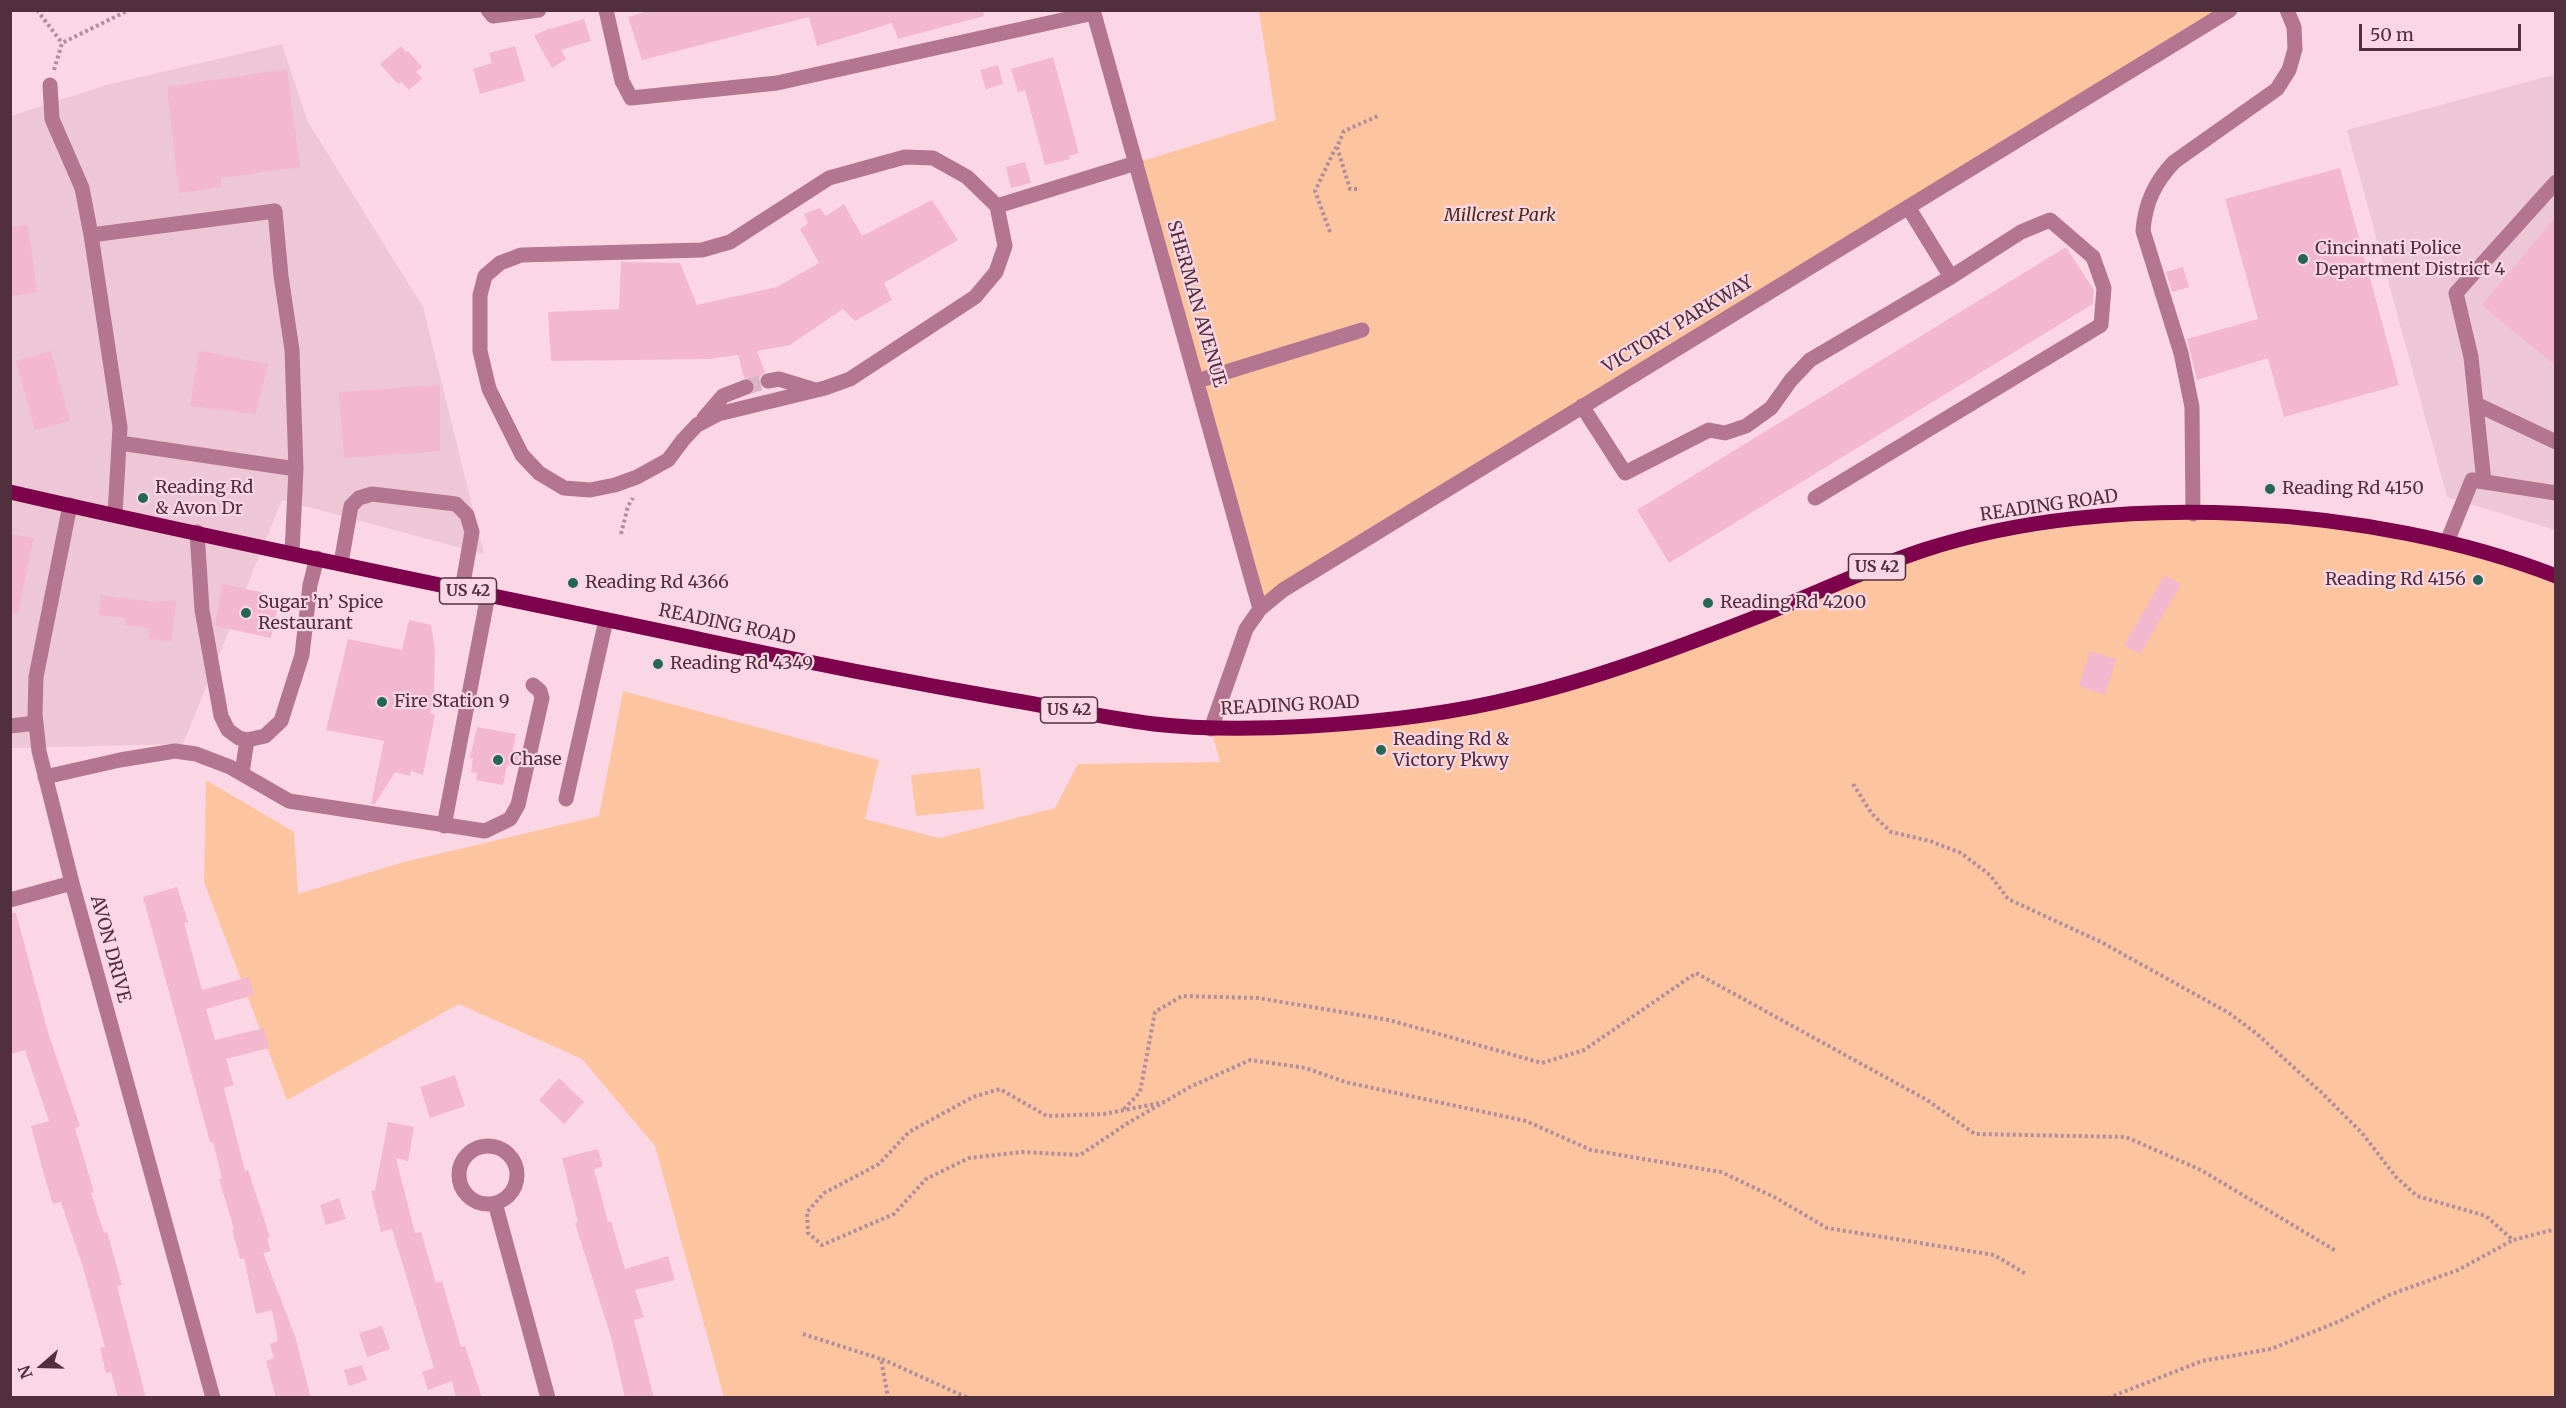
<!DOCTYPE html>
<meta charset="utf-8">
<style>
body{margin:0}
#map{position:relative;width:2566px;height:1408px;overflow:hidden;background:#fbd7e5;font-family:Merriweather,serif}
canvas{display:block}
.frame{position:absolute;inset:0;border:12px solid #512f3d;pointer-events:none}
.north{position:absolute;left:12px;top:1336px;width:60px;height:60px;-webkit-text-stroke:4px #fbd7e5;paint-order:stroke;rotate:250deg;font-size:16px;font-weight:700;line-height:24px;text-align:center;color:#512f3d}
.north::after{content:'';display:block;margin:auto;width:21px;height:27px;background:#512f3d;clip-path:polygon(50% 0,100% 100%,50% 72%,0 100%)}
.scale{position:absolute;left:2359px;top:24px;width:162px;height:27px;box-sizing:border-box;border:3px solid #512f3d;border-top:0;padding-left:8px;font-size:18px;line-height:21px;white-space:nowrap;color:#512f3d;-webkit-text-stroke:4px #fbd7e5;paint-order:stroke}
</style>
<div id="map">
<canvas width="2566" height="1408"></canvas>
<div class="frame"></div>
<div class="north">N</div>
<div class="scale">50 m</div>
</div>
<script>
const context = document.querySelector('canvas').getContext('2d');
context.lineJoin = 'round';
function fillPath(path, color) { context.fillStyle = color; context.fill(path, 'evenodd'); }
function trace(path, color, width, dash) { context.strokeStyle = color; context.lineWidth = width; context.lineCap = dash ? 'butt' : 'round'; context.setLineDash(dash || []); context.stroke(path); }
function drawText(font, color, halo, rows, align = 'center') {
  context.font = font + ' Merriweather,serif'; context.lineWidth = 4.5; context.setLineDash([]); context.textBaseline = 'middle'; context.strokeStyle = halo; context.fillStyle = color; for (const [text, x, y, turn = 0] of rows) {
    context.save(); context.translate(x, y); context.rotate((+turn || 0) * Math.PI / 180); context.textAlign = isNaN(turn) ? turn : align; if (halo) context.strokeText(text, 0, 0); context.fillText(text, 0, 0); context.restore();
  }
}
fillPath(new Path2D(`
 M282,44L308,122L423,307L484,554L282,500L183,744L11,748V116L106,85Z
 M2555,76V530L2447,497L2347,130L2545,77Z`), '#edc7d5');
fillPath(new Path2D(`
 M1259,11H2230L1260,609L1136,163L1276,120Z
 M2157,513L2354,526L2555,576V1397H724L655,1146L582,1059L459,1004L287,1100L204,882L206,780L294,832L298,894L404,862L599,816L623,691L879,760L865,819L939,838L1055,808L1078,764L1220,762L1211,729L1310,726L1518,698L1929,548Z
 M980,768L984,809L916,816L911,775Z`), '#fdc4a0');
fillPath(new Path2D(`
 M652,10H983L984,16L898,39L892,23L817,46L809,17L642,60L628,17Z
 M584,19L591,41L561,50L566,59L552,68L534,36L549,28L550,29Z
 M401,46L406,52L408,51L422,67L416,72L422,79L409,90L401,82L398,84L380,64Z
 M515,46L525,81L480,94L473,69L492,63L489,53Z
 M1053,57L1079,153L1069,156L1070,159L1045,165L1025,90L1018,92L1011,69Z
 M998,65L1003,84L986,89L980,70Z
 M287,69L300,167L221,178V187L179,193L167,87Z
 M1025,162L1031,183L1011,188L1006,167Z
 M2340,168L2399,385L2284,417L2268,358L2197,380L2187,339L2258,319L2225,199Z
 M932,200L958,240L884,283L892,300L855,321L843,309L790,345L757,351L765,372L759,378L760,387L756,388L752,380L744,378L738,355L710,359L551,361L548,312L619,309L621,262L680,263L697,305L777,287L819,263L800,229L808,223L804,214L820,208L826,216L844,204L862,236Z
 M2556,216V366L2482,305Z
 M28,225L37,292L10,296V228Z
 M2066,247L2094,290L2093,304L1669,563L1637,510Z
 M2183,267L2189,287L2172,292L2166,272Z
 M51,351L70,421L35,430L16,361Z
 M199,351L268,364L256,414L190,406Z
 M440,385V451L344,458L339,392Z
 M10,534L34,538L18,613L10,612Z
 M2165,575L2181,584L2140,654L2124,645Z
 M222,584L265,593L264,598L279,601L271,638L215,626Z
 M101,595L152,602L176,600L172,641L148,639L149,628L125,625L126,618L99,615Z
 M409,620L431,625L435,650L434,690L430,713L435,715L423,775L411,771L410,776L395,772L375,804H371L384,741L326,730L348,639L402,650Z
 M2090,651L2116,659L2105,695L2079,686Z
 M477,727L516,734L513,750L520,751L516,767L507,765L503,785L476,780L477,773L471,772L473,758H470Z
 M177,887L188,922L184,923L202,990L249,977L254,995L206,1009L215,1040L264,1028L269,1048L226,1059L234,1085L224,1088L245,1171L248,1170L270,1237L267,1238L271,1251L263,1253L295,1336L311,1398H276L266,1361L274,1358L270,1344L278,1341L272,1310L256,1314L244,1258L240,1259L232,1230L234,1229L219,1179L222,1178L213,1142H210L143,897Z
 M10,913H16L49,1036L80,1126L75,1128L94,1192L91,1193L104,1233L107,1232L122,1285L117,1286L146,1398H118L111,1372L106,1373L100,1348L105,1347L83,1267L61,1202L53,1204L45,1178L31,1126L49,1121L25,1050L10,1054Z
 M455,1075L465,1106L430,1118L420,1087Z
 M559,1078L584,1102L564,1124L539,1100Z
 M388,1122L414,1127L408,1161L396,1158L415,1233L421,1232L436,1283L442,1281L461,1347L465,1346L482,1398H456L452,1381L428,1390L422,1372L434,1368L392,1229L381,1232L371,1191L375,1190Z
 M598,1149L603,1166L594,1169L608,1222L611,1221L625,1269L668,1256L675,1280L635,1290L644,1317L634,1320L654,1398H625L611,1337L575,1223L578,1222L562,1158Z
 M339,1198L346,1219L326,1225L320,1205Z
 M382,1326L390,1349L367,1357L359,1333Z
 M362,1365L367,1380L349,1386L344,1370Z`), '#f3b7ce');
trace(new Path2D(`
 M746,387L768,381`), '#d9b5c3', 15, [15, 8]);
trace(new Path2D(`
 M37,10L62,43
 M54,70L62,43L129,10
 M1357,189H1350L1337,147L1344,131L1378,116
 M1330,232L1315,191L1336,147
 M621,534L628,506L633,498
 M1853,784L1872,814L1891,832L1930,841L1961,853L1990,875L2008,899L2101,942L2229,1013L2257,1034L2322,1093L2362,1133L2396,1177L2417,1196L2486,1216L2513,1240L2556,1229
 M1165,1102L1104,1114L1047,1116L1000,1089L973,1097L909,1132L879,1164L824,1193L807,1212L808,1233L822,1245L894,1214L926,1179L969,1158L1022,1152L1080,1155L1128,1123L1190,1087L1250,1060L1306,1068L1345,1082L1526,1121L1591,1150L1721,1172L1776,1198L1827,1228L1994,1255L2026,1274
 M1124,1109L1140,1092L1155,1012L1182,996L1258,998L1389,1020L1542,1063L1584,1050L1696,973L1927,1100L1975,1134L2126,1137L2201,1170L2336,1251
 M803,1334L881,1359L888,1398
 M882,1359L968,1398
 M2108,1398L2202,1361L2271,1349L2340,1321L2389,1295L2458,1270L2513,1240`), '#b28e9c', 4, [3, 3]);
trace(new Path2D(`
 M488,10L493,16L539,10
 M606,10L622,81L631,98L777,83L1094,13
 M1093,10L1260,609
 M50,85L52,119L82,188L91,235
 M905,157L933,158L967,177L997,206L1005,246L996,272L975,297L850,379L825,388L718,414L697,425L683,440L668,460L637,477L615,485L590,490L564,488L539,473L522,455L489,389L480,351V295L485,276L500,263L521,255L702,250L730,242L829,178Z
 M997,206L1136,163
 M768,381L779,379L815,390
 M1197,381L1362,330
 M2476,404L2556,442
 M1582,406L1625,473L1709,430L1725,433L1746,426L1771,408L1791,380L1810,360L1951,277L1908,207
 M704,418L723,396L746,387
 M120,443L296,469
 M2484,482L2471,357L2456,293L2556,182
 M1815,498L2101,325L2104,288L2093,257L2050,220L2021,232L1951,277
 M70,505L36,677L35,714L39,751L72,883L213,1398
 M2193,514L2192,407L2181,353L2143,231C2145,203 2155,182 2174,162L2277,89L2289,70L2295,49L2294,27L2287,10
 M115,515L120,427L91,235L275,211L281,276L292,350L296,469L292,553
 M197,532L202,610L221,716L228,730L239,738L247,740L265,736L281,721L302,655L310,585L317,558
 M2447,542L2472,480L2556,493
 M341,563L351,506L359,498L372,494L456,504L467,515L472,532L462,589
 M10,726L36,723
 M1211,729L1246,629L1260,609L1283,590L2230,10
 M242,773L247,740
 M45,777L120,760L175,751L196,754L230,767L289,801L485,831L510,819L518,805L542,698L540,691L533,685
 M566,799L606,620
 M444,826L488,595
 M10,900L72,883
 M459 1175a29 29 0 1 1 58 0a29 29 0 1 1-58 0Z
 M495,1203L548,1398`), '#b3758f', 15);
trace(new Path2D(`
 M10,492C240,545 472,591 703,640C805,662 908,682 1011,700C1059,708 1106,718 1154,724C1206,730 1258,729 1311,726C1380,722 1450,714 1518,697C1598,678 1677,648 1754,618C1811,596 1866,569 1924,550C2110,489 2374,505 2556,576`), '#7e024b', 15);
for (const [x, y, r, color] of [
 [2303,259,6,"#256756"],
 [2270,489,6,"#256756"],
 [143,498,6,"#256756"],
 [2478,580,6,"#256756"],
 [573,583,6,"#256756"],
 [1708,603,6,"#256756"],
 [246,613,6,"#256756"],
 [658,664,6,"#256756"],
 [382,702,6,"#256756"],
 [1381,750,6,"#256756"],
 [498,760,6,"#256756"]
]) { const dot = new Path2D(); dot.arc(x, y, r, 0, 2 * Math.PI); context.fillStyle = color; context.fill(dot); trace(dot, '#fbd7e5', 2); }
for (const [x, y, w] of [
 [1877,567,57],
 [468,591,57],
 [1069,710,57]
]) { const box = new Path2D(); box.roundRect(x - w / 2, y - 13, w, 26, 4.5); context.fillStyle = '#fbd7e5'; context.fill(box); trace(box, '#512f3d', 1.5); }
drawText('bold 16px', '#512f3d', null, [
 ["US 42",1877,567],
 ["US 42",468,591],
 ["US 42",1069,710]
]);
drawText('italic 18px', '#4d2b13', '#fbd7e5', [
 ["Millcrest Park",1500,216]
]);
drawText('18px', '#512f3d', '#fbd7e5', [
 ["Cincinnati Police",2315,249],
 ["Department District 4",2315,270],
 ["Reading Rd",155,488],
 ["& Avon Dr",155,509],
 ["Reading Rd 4150",2282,489],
 ["Reading Rd 4156",2466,580,"right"],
 ["Reading Rd 4366",585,583],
 ["Sugar ’n’ Spice",258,603],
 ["Restaurant",258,624],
 ["Reading Rd 4200",1720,603],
 ["Reading Rd 4349",670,664],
 ["Fire Station 9",394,702],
 ["Reading Rd &",1393,740],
 ["Victory Pkwy",1393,761],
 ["Chase",510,760]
], 'left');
drawText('18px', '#512f3d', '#fbd7e5', [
 ["SHERMAN AVENUE",1196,304,74],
 ["VICTORY PARKWAY",1678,325,-31],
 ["READING ROAD",2049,506,-8],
 ["READING ROAD",727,625,12],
 ["READING ROAD",1290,706,-3],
 ["AVON DRIVE",110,949,75]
]);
</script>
